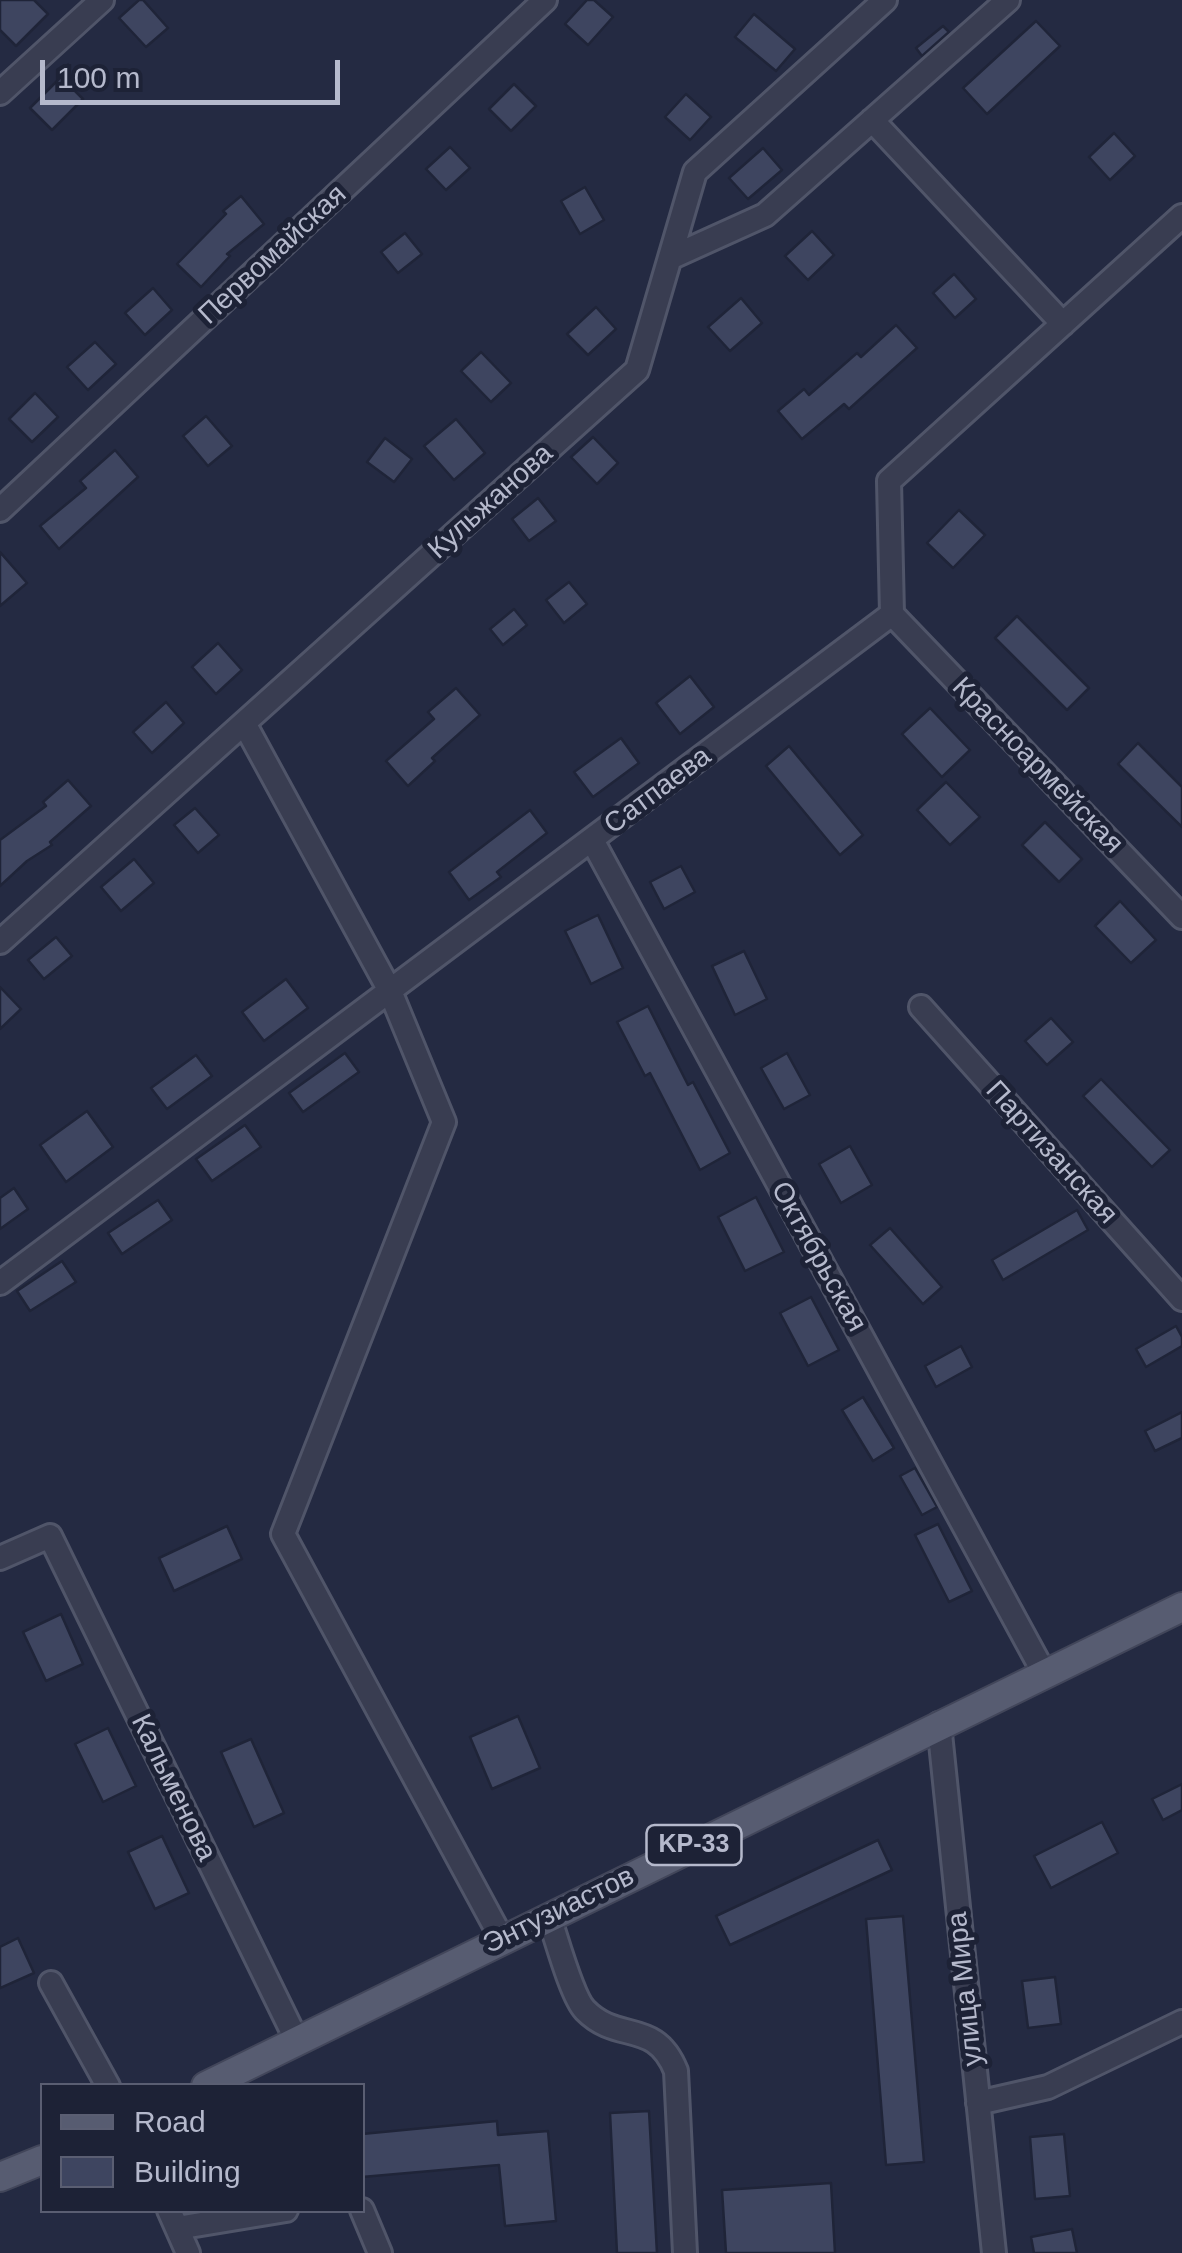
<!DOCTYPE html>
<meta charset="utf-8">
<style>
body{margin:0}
#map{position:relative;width:1182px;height:2253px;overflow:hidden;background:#242a42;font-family:Arial,sans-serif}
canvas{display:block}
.legend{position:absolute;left:40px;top:2083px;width:325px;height:130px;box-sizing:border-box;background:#1d2236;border:2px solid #5a5e72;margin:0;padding:12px 18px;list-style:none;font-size:30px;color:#b5b9cc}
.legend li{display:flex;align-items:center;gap:20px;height:50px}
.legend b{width:50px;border:2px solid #5a5e72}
.scale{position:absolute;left:40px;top:60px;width:300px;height:45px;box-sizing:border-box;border:5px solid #b5b9cc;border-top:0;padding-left:12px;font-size:30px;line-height:35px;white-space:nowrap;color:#b5b9cc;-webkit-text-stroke:8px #1d2236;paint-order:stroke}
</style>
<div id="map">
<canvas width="1182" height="2253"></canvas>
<ul class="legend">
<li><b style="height:12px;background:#575c71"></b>Road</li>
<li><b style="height:28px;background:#3e4560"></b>Building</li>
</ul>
<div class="scale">100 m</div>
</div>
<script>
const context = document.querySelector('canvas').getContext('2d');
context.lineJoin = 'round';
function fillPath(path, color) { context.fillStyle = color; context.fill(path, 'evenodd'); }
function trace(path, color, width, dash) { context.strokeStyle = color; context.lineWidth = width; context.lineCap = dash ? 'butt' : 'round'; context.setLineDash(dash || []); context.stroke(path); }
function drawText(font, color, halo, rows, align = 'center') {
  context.font = font + ' Arial,sans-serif'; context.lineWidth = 10; context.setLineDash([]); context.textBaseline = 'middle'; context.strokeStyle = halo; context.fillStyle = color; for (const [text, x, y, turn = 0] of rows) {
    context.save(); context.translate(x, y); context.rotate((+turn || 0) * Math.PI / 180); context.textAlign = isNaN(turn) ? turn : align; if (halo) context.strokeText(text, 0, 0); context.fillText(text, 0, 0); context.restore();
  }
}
const building = new Path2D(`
 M0,0H34L48,14L16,46L0,30Z
 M139,0H143L168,28L146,47L119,18Z
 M587,0H594L613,17L588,45L565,24Z
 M754,14L795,49L776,71L735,37Z
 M1036,21L1060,46L987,114L963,88Z
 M943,26L949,32L922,56L916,48Z
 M61,77L83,99L52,130L30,108Z
 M514,84L536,106L511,131L489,109Z
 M686,94L711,117L690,140L665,117Z
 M1114,133L1135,156L1110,180L1089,157Z
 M450,147L470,168L446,190L426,169Z
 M763,148L782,170L748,199L729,178Z
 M585,187L604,220L580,234L561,201Z
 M241,196L264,224L227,254L230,256L201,287L177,264L226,214L223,211Z
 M812,231L834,255L808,280L785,256Z
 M405,233L422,254L398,273L381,252Z
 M954,274L976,299L955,318L933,293Z
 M153,288L172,310L145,335L125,313Z
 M741,298L762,323L730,351L708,327Z
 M596,307L616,329L588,355L567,334Z
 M896,325L917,348L849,409L844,404L802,439L778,411L804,389L809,395L857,353L861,357Z
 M95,342L116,364L88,390L67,367Z
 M481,352L511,383L491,402L461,371Z
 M35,393L58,417L32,442L9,419Z
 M206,416L232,446L208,466L183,436Z
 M456,419L485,453L454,480L424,446Z
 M593,437L618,463L597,484L571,457Z
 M385,438L412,459L394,482L367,462Z
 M115,450L138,477L59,549L40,526L86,488L80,481Z
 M538,498L556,521L529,541L512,519Z
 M959,510L985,535L953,568L927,543Z
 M0,552L27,583L0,606Z
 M569,582L587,604L564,623L546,600Z
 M514,609L527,625L503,645L490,629Z
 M1017,616L1089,688L1067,710L995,638Z
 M218,643L242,670L216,694L192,667Z
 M690,676L714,707L680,734L656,703Z
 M456,688L480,715L432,758L435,761L408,786L386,761L434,719L428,712Z
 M166,702L184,723L152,753L133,732Z
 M930,708L970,750L942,777L902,734Z
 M621,738L639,763L593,797L574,772Z
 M1138,743L1182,787V827L1118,764Z
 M789,746L863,835L840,855L766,766Z
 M68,780L91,806L50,842L52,845L27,861L0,886V840L46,806L43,802Z
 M946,782L980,817L950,845L917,810Z
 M195,808L219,835L198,853L174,825Z
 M530,810L547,833L497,872L501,877L469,900L449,872Z
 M1045,822L1082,859L1059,882L1022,845Z
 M134,859L154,883L121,911L101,887Z
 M681,866L695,892L664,909L650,882Z
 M1120,901L1156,940L1131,963L1095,926Z
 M598,915L623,968L591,984L565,931Z
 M56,937L72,956L44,979L28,960Z
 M744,951L767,999L735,1015L712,966Z
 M286,979L308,1008L264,1041L242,1012Z
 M0,987L21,1009L0,1029Z
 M648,1006L688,1085L693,1082L730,1153L700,1170L650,1073L645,1076L617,1022Z
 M1051,1018L1073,1042L1047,1065L1025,1041Z
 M345,1053L359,1072L303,1112L289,1093Z
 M787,1053L810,1095L784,1109L761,1068Z
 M196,1055L212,1076L167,1109L151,1088Z
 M1101,1079L1170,1150L1152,1167L1083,1096Z
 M87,1111L113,1147L66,1182L40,1145Z
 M245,1125L261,1147L212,1181L196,1159Z
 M850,1146L872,1185L841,1203L819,1164Z
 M14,1188L28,1209L0,1229V1198Z
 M756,1197L784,1252L745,1271L718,1217Z
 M158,1200L172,1220L122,1254L108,1233Z
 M1077,1210L1088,1230L1003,1280L992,1260Z
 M890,1228L942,1287L923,1304L870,1245Z
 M62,1261L76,1282L30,1311L17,1291Z
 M811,1297L839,1350L808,1366L780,1313Z
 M1176,1326L1182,1337V1346L1146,1367L1136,1349Z
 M961,1346L972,1367L936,1387L925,1366Z
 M863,1397L894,1448L873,1461L842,1410Z
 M1182,1412V1438L1155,1451L1145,1431Z
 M915,1468L937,1507L922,1515L900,1476Z
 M938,1524L972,1591L949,1602L915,1535Z
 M227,1526L242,1559L174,1591L159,1558Z
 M61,1614L83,1664L46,1681L23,1632Z
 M518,1716L540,1768L492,1789L470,1737Z
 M108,1728L136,1786L103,1802L75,1744Z
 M251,1739L284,1813L254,1827L221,1752Z
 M1182,1784V1810L1163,1820L1152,1799Z
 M1102,1822L1118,1853L1051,1888L1034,1856Z
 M162,1836L189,1893L155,1909L128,1852Z
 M878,1840L892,1870L730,1945L716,1916Z
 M903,1916L924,2162L886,2165L866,1919Z
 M18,1938L34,1973L0,1988V1947Z
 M1055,1977L1061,2024L1028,2028L1022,1981Z
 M649,2111L657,2253H617L610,2113Z
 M497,2121L498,2135L548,2131L556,2221L505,2226L499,2165L362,2177V2134Z
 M1064,2134L1070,2196L1035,2199L1030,2137Z
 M831,2183L835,2253H726L722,2190Z
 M1072,2229L1077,2253H1034L1031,2237Z`);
fillPath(building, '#3e4560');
trace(building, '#1f2438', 2.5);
const minor = new Path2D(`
 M0,93L102,0
 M872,120L1063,324
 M670,258L765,215L1008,0
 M0,510L545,0
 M892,614L889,481L1182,216
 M892,614L1182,917
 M244,723L390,991L444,1122L283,1534L502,1939
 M592,840L1044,1673
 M0,942L637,370L695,172L885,0
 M921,1007L1182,1299
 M0,1283L892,614
 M0,1558L50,1536L297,2041
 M939,1724L994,2253
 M549,1917C556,1937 572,1997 585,2010C618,2044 655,2018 676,2071L685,2253
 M51,1983L108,2086
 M978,2103L1048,2087L1182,2022
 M169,2210L188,2253
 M362,2210L380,2253
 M177,2228L286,2210`);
const major = new Path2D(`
 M206,2086L1182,1607
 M0,2177L42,2160`);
trace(minor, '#505569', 28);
trace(major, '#42465a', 32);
trace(minor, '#393d51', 22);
trace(major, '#575c71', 28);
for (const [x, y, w] of [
 [694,1845,95]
]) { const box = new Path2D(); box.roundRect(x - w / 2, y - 20, w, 40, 8); context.fillStyle = '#1d2236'; context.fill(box); trace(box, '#b5b9cc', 2.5); }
drawText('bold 25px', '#b5b9cc', null, [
 ["KP-33",694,1845]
]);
drawText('28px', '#b5b9cc', '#1d2236', [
 ["Первомайская",273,255,-43],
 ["Кульжанова",491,502,-42],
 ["Красноармейская",1037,766,46],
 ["Сатпаева",658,791,-37],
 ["Партизанская",1051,1153,48],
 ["Октябрьская",818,1257,61],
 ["Кальменова",173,1788,64],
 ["Энтузиастов",559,1911,-26],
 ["улица Мира",966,1989,-96]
]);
</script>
